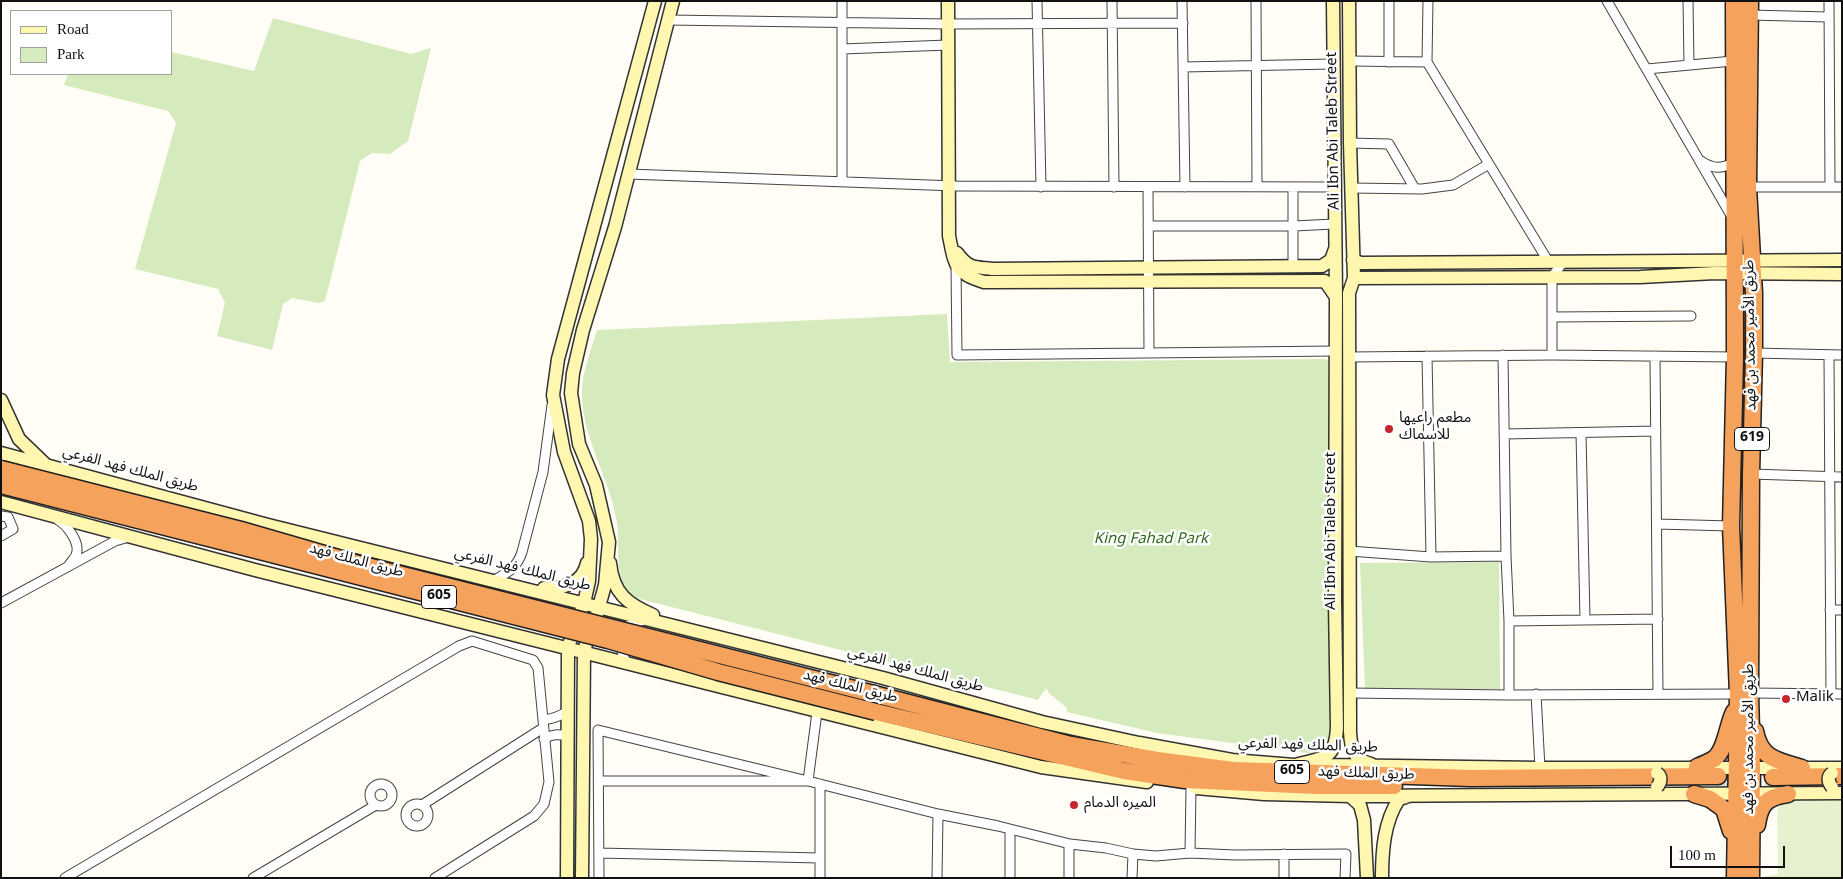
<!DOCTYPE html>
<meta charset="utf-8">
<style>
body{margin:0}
#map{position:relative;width:1843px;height:879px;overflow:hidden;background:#fffdf5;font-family:Georgia,serif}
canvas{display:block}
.frame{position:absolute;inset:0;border:2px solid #111;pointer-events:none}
.legend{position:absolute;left:10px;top:10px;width:162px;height:65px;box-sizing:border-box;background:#fff;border:1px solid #a0a0a0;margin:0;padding:6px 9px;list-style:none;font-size:15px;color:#111}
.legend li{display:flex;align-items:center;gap:10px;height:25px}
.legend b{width:25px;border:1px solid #a0a0a0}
.scale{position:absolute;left:1670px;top:846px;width:115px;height:22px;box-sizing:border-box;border:2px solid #111;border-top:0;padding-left:6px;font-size:15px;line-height:18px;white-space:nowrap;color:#111;-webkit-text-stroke:4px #fff;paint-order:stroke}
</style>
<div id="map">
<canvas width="1843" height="879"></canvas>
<div class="frame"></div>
<ul class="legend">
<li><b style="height:6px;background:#fff6b0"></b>Road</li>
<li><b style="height:14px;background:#d5ebbd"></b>Park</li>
</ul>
<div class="scale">100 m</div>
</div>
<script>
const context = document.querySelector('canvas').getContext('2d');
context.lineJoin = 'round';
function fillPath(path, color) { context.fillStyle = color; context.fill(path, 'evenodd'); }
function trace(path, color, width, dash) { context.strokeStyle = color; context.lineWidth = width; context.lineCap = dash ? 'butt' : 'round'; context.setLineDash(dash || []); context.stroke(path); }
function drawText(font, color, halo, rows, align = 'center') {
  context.font = font + ' Georgia,"Noto Sans Arabic",serif'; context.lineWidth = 5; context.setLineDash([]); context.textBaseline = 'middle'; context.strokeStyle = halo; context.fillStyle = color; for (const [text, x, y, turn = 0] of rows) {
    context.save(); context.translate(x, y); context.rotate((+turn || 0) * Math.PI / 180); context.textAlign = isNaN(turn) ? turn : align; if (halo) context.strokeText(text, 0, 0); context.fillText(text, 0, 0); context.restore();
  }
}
fillPath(new Path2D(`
 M273,18L411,54L431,48L408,141L390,154L372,153L360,161L325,301L319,303L292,298L283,304L272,350L217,336L225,303L218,289L135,269L176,123L168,111L64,85L68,74H171V52L254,71Z
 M947,314L950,362L1326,359L1330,363L1332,748L1315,754L1157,733L1067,712V708L1049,693L1046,688L1038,700L632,597C630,593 626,589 624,584C615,566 620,542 617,523C610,477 581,438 582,390C583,370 591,350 597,330Z
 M1499,562L1500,689H1365L1360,563Z`), '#d5ebbd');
fillPath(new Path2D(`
 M1842,799V878H1766V876L1778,874L1777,811L1782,800Z`), '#e6f2cf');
trace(new Path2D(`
 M1717,783H1773`), '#dbdad3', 16, [16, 8]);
const street = new Path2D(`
 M1037,1L1041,187
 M1112,1L1114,187
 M1182,1L1185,187
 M1256,1L1257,187
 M1428,1L1427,62L1548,261
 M1607,1L1732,217
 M1688,1L1689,64
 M1829,1L1830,187
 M1750,15L1828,17
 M668,20L948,24L1183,23
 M842,49L948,45
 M1351,61L1427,62
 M1389,62V1
 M1183,67L1333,64
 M1647,69L1733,61
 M1350,143L1389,144L1415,189
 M1701,161C1713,169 1721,169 1733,163
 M628,174L956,186L1334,187
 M842,182V1
 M1148,187L1149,353
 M1748,187H1842
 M1351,188L1422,189L1453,185L1489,164
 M1148,226H1294L1334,224
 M956,266L957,355L1336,351
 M1293,266V187
 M1552,317L1691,316
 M1754,353L1842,355
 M1503,355L1506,556L1509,621V695
 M1552,355V277L1563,262
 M1829,355L1831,694
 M1427,356L1431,557
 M1655,356L1658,694
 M1350,357L1552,355L1735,357
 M1581,433L1585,620
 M1504,434L1656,431
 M1751,474L1842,477
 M1,516L8,517L13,529L1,536
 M58,520C67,525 81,543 76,555C75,558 71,562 69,565
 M1657,524L1731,526
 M1349,551L1431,557L1506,556
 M493,581C507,573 517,568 522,552L543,472L552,405
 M1,603L115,541L129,537
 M1830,610H1842
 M1509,621L1658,619
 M626,662C619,649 621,639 627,626L644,620
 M1349,693L1509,695L1738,694
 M1750,693L1842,694
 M1536,694L1540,768
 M543,720C553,719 559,717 568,711
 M544,739C552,734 558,734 567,736
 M599,781H808L817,712
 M370 795a11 11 0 1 1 22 0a11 11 0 1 1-22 0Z
 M406 815a11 11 0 1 1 22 0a11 11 0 1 1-22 0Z
 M422,805L543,728
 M599,853L820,858
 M1190,853L1191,788
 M65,878L459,646L472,641L533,660L538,668L549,782L544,804L534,816L435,878
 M253,878L376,805
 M599,878L598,730L808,781L938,814L998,826L1070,844L1106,848L1133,854L1156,856L1190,853L1235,855L1346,854L1345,878
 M820,878V784
 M937,878L938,814
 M1010,878V829
 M1069,878V844
 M1132,878L1133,854
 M1284,878V854`);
const secondary = new Path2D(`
 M948,1L949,236C955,265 954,273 984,282L1325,281L1336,297
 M1349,1L1350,143L1354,278L1349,293L1350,732C1351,749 1353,759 1371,764
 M957,253C969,269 974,267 992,269L1322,266L1331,260L1335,249
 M1353,260L1361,263L1842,260
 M1354,278L1640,277L1715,273L1842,274
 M1,400L19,439L45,464
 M1,453L268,525L883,678L1042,722L1139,743L1232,760L1294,765
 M1,502L255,570L1041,767L1147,782
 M610,563C613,594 628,604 653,615
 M544,588C562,589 583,584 587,563
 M597,614L605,585L609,542L596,485L579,444L571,393L573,373L583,330L615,227L673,1
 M1295,765C1324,757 1335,761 1337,728L1335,602L1336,297L1333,1
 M1324,765L1540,768H1842
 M1196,788L1264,794L1350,796L1842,793
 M1350,796L1360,805L1364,820L1367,878
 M567,878L568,647L584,603L589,581L591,539L589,521L564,452L553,395L558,359L655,1
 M582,878L584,652L586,644
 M1382,878C1382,850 1384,822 1399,799L1409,796`);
const highway = new Path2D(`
 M1734,1L1735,357L1731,526L1738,694L1735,878
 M1750,1L1748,187L1754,293V353L1751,474L1750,693L1752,768L1751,878
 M874,694L1071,745L1157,760L1233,770L1471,778L1718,776
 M876,712L1124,771L1185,780L1316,786H1394
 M1755,731C1760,759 1778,761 1802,768
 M1697,767C1702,765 1709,762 1714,759C1726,750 1727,726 1734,712
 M1773,777L1842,776
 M1694,794L1710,799L1724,809L1731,831
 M1757,825C1760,803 1767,797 1788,794`);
trace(street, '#444', 11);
trace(secondary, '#333', 15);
trace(highway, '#222', 19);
trace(street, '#fff', 9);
trace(secondary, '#fff6b0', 12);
trace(highway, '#f5a25d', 16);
const secondaryBridge = new Path2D(`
 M1657,773C1662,777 1661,782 1657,787
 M1832,787C1828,782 1827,777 1832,773`);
const highwayBridge = new Path2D(`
 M1,469L241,530L355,563L874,694
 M1,485L608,640L718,672L876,712`);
trace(secondaryBridge, '#333', 15, []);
trace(highwayBridge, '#222', 19, []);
trace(secondaryBridge, '#fff6b0', 12);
trace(highwayBridge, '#f5a25d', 16);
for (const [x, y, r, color] of [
 [1389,429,5,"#c4262e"],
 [1786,699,5,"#c4262e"],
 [1074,805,5,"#c4262e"]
]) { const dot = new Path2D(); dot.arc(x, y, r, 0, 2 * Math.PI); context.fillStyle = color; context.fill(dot); trace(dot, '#fff', 2); }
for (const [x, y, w] of [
 [1752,439,35],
 [439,597,35],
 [1292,772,35]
]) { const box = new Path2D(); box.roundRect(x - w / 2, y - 11.5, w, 23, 4); context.fillStyle = '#fff'; context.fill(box); trace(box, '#111', 1); }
drawText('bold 14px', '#111', null, [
 ["619",1752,439],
 ["605",439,597],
 ["605",1292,772]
]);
drawText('15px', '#111', '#fff', [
 ["Ali Ibn Abi Taleb Street",1335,131,-91],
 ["طريق الأمير محمد بن فهد",1752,335,-91],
 ["طريق الملك فهد الفرعي",130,471,15],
 ["Ali Ibn Abi Taleb Street",1333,531,-90],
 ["طريق الملك فهد",356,562,15],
 ["طريق الملك فهد الفرعي",522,571,14],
 ["طريق الملك فهد الفرعي",915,671,15],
 ["طريق الملك فهد",850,688,14],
 ["طريق الأمير محمد بن فهد",1751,739,-90],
 ["طريق الملك فهد الفرعي",1308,747,2],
 ["طريق الملك فهد",1366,775,2]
]);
drawText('15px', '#111', '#fff', [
 ["مطعم راعيها",1399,420],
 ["للاسماك",1399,437],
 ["Malik",1796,699],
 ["الميره الدمام",1084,805]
], 'left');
drawText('italic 15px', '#2f6b1f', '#fff', [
 ["King Fahad Park",1151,541]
]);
</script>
